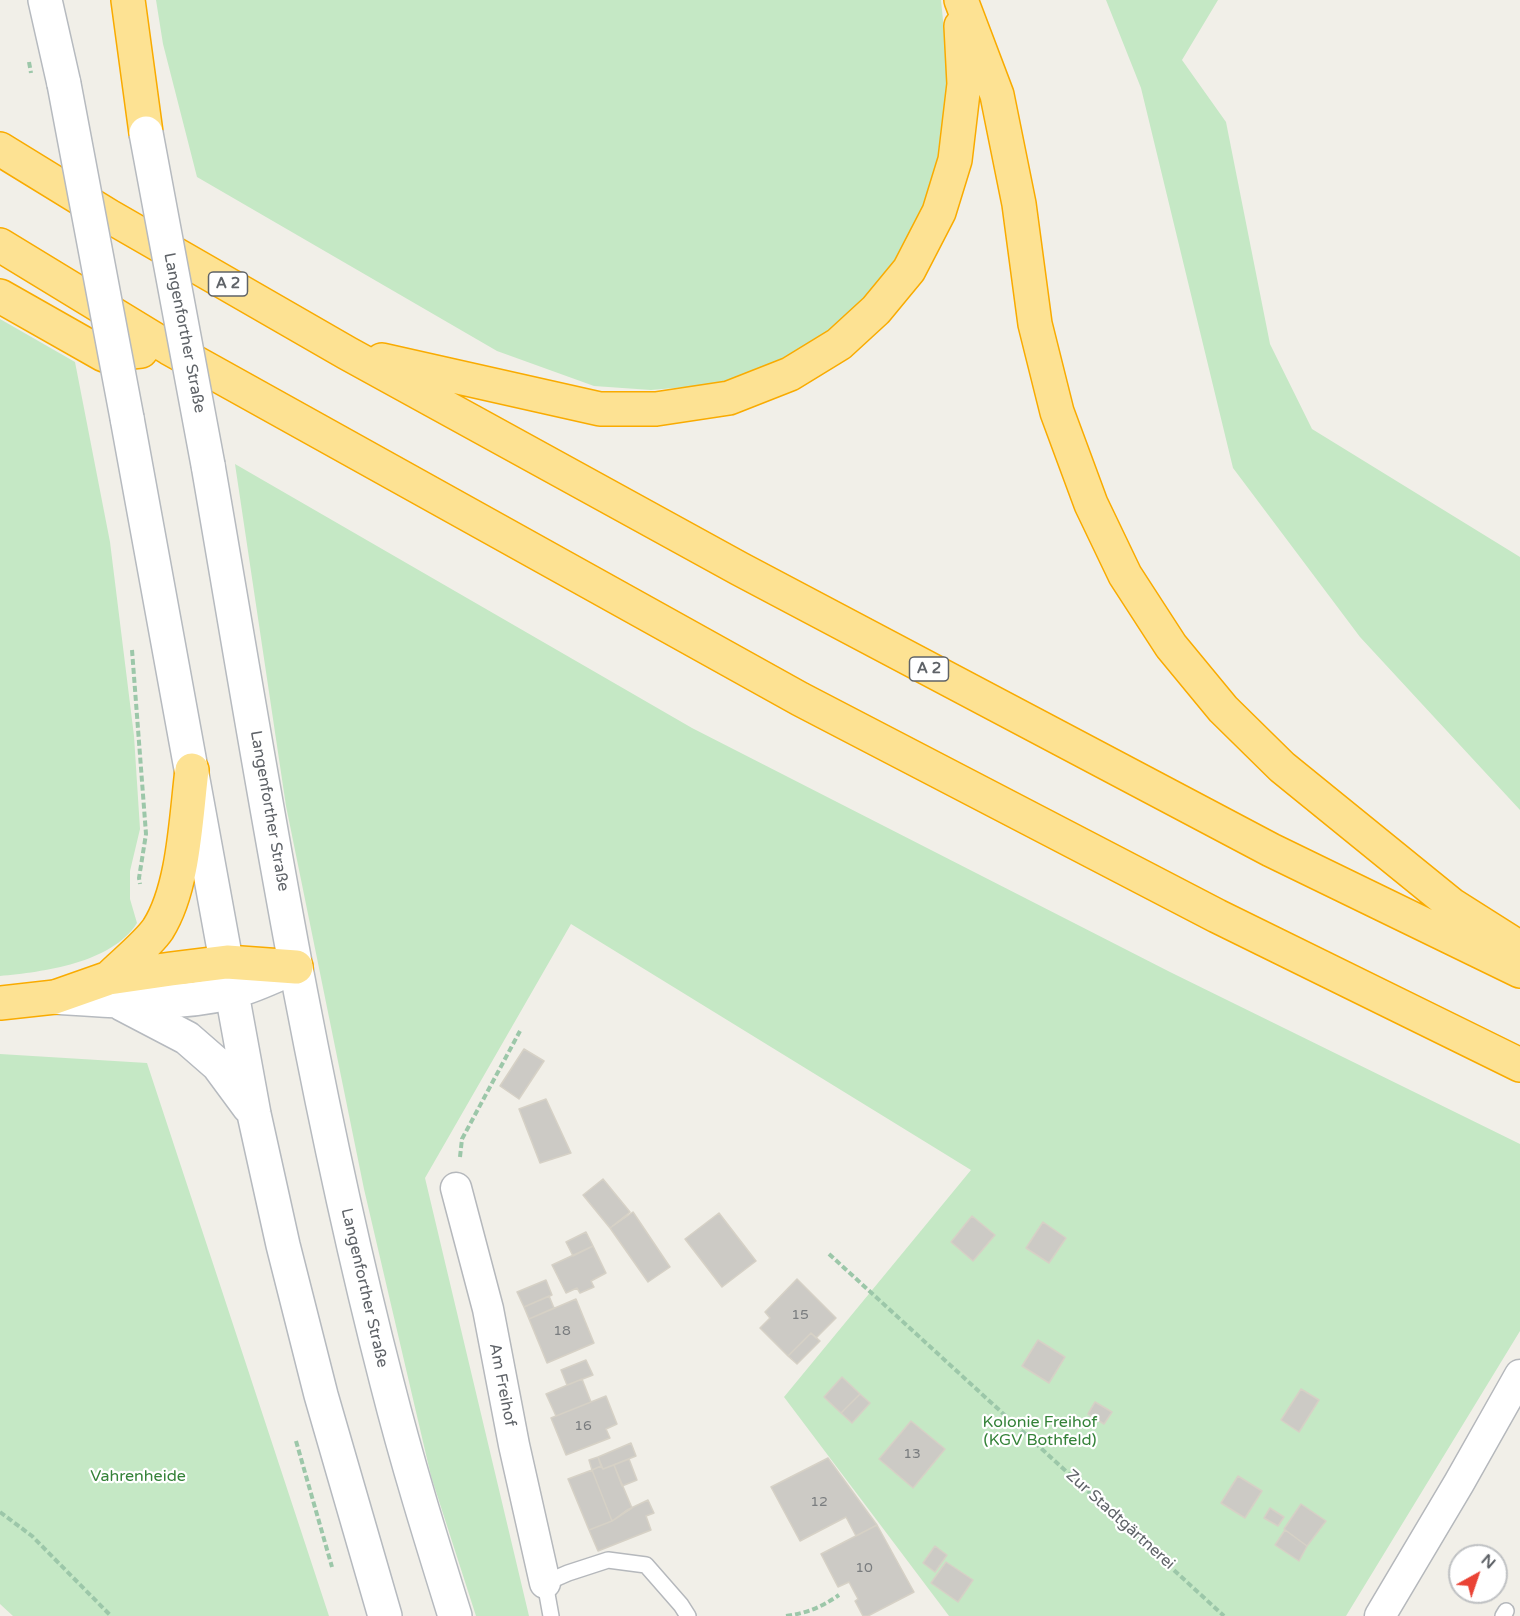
<!DOCTYPE html>
<meta charset="utf-8">
<style>
body{margin:0}
#map{position:relative;width:1520px;height:1616px;overflow:hidden;background:#f1efe8;font-family:"Varela Round",sans-serif}
canvas{display:block}
.north{position:absolute;left:1448px;top:1544px;width:60px;height:60px;box-sizing:border-box;background:#fff;border:2px solid #bfc1c3;border-radius:50%;rotate:40deg;font-size:16px;font-weight:700;line-height:24px;text-align:center;color:#5f6368}
.north::after{content:'';display:block;margin:auto;width:21px;height:27px;background:#ea4335;clip-path:polygon(50% 0,100% 100%,50% 72%,0 100%)}
</style>
<div id="map">
<canvas width="1520" height="1616"></canvas>
<div class="north">N</div>
</div>
<script>
const context = document.querySelector('canvas').getContext('2d');
context.lineJoin = 'round';
function fillPath(path, color) { context.fillStyle = color; context.fill(path, 'evenodd'); }
function trace(path, color, width, dash) { context.strokeStyle = color; context.lineWidth = width; context.lineCap = dash ? 'butt' : 'round'; context.setLineDash(dash || []); context.stroke(path); }
function drawText(font, color, halo, rows, align = 'center') {
  context.font = font + ' "Varela Round",sans-serif'; context.lineWidth = 4.5; context.setLineDash([]); context.textBaseline = 'middle'; context.strokeStyle = halo; context.fillStyle = color; for (const [text, x, y, turn = 0] of rows) {
    context.save(); context.translate(x, y); context.rotate((+turn || 0) * Math.PI / 180); context.textAlign = isNaN(turn) ? turn : align; if (halo) context.strokeText(text, 0, 0); context.fillText(text, 0, 0); context.restore();
  }
}
fillPath(new Path2D(`
 M156,0H941L949,81L939,153L925,202L895,260L862,300L825,334L781,363L722,384L651,390L594,386L497,351L197,177L163,44Z
 M1106,0H1218L1182,60L1226,122L1270,344L1312,429L1520,557V810L1360,637L1233,468L1141,88Z
 M0,319L75,362L110,542L134,736L140,829L130,871V899L137,923C112,963 43,972 0,976Z
 M235,464L692,728L1170,972L1520,1144V1331L1346,1616H949L784,1397L971,1170L571,924L425,1178L529,1616H476L431,1476L364,1189L286,806Z
 M0,1054L147,1063L329,1616H13L0,1604Z`), '#c5e8c5');
const building = new Path2D(`
 M524,1049L544,1061L519,1099L500,1086Z
 M546,1099L571,1153L540,1163L519,1109Z
 M603,1179L630,1212L610,1228L583,1195Z
 M633,1212L670,1267L648,1282L610,1228Z
 M719,1213L756,1261L722,1287L685,1239Z
 M972,1216L995,1235L973,1261L951,1242Z
 M1043,1222L1066,1238L1049,1263L1026,1248Z
 M586,1232L593,1246L573,1256L566,1242Z
 M593,1246L606,1273L591,1281L594,1287L580,1293L577,1288L566,1293L552,1265Z
 M797,1279L836,1318L816,1338L811,1333L788,1356L760,1328L770,1318L765,1312Z
 M546,1280L552,1295L524,1307L517,1292Z
 M549,1296L554,1308L529,1319L524,1307Z
 M576,1299L594,1343L547,1363L529,1319Z
 M811,1333L820,1341L797,1364L788,1356Z
 M1038,1340L1065,1357L1049,1383L1022,1366Z
 M586,1360L593,1375L567,1385L561,1370Z
 M842,1377L860,1394L841,1413L824,1397Z
 M582,1379L591,1402L556,1416L546,1394Z
 M1301,1389L1319,1400L1299,1432L1281,1420Z
 M860,1394L870,1403L852,1423L841,1413Z
 M606,1396L617,1424L606,1429L610,1438L566,1455L551,1418Z
 M1095,1402L1112,1412L1104,1424L1088,1414Z
 M911,1421L945,1449L913,1488L879,1459Z
 M631,1443L636,1456L603,1469L598,1457Z
 M598,1457L601,1466L592,1470L589,1460Z
 M828,1458L877,1525L856,1536L846,1517L800,1541L771,1487Z
 M629,1459L637,1480L622,1486L614,1465Z
 M614,1465L632,1508L612,1521L592,1470L601,1466L603,1469Z
 M592,1470L612,1521L589,1530L568,1479Z
 M1238,1476L1262,1491L1245,1518L1221,1503Z
 M648,1500L654,1513L646,1516L651,1530L598,1551L589,1530L612,1521L627,1510Z
 M1301,1504L1326,1521L1307,1546L1284,1529Z
 M1270,1508L1284,1517L1278,1526L1264,1518Z
 M877,1525L914,1592L868,1616H863L855,1601L858,1599L849,1582L838,1587L821,1554Z
 M1285,1530L1307,1546L1299,1561L1275,1545Z
 M935,1546L947,1555L935,1572L923,1563Z
 M946,1562L973,1580L958,1602L931,1583Z`);
fillPath(building, '#cccac5');
trace(building, '#d6d1c6', 1.5);
const service = new Path2D(`
 M551,1616L545,1583L568,1573L608,1560L646,1565L681,1605L688,1616
 M1503,1616L1506,1611`);
const minor = new Path2D(`
 M456,1188L488,1309L514,1445L545,1583
 M1380,1616L1459,1483L1520,1375`);
const secondary = new Path2D(`
 M45,0L64,84
 M127,418L254,1114L283,1245L321,1395L385,1616
 M208,465C261,772 309,1081 387,1383C407,1462 431,1539 455,1616
 M55,997C113,1001 174,1007 231,992C253,987 275,975 296,967
 M122,1004L187,1038L218,1065L249,1107`);
const motorway = new Path2D(`
 M128,0L146,133
 M961,0L997,95L1019,204L1035,324L1057,412L1091,504L1125,575L1171,646L1223,709L1282,767L1452,905L1520,948
 M0,149L109,216L347,353L740,569L1271,850L1520,971
 M0,245L169,348L800,699L1217,916L1520,1065
 M0,296L104,355L141,351
 M382,360L600,409H656L729,398L790,374L839,344L876,310L909,270L939,212L955,160L964,84L961,26
 M109,978C123,964 148,944 158,929C184,888 186,818 192,770
 M0,1003L55,997L109,978L171,969L227,962L296,967`);
trace(service, '#b5b8bc', 18);
trace(minor, '#b5b8bc', 33);
trace(secondary, '#b6babf', 36);
trace(motorway, '#f9ab00', 36);
trace(new Path2D(`
 M132,650L146,834L139,878L140,884
 M460,1157L462,1139L520,1031
 M829,1254L1224,1616
 M296,1441L332,1567
 M0,1512L32,1536L111,1616
 M786,1616C807,1613 822,1607 839,1595`), '#9cc7a9', 4, [6, 3]);
trace(service, '#fff', 15);
trace(minor, '#fff', 30);
trace(secondary, '#fff', 33);
trace(motorway, '#fde293', 33);
const secondaryBridge = new Path2D(`
 M64,84L127,418
 M146,133L208,465`);
trace(secondaryBridge, '#b6babf', 36, []);
trace(new Path2D(`
 M29,62L31,73`), '#9cc7a9', 4, [6, 3]);
trace(secondaryBridge, '#fff', 33);
drawText('14px', '#7a7d7f', null, [
 ["15",800,1315],
 ["18",562,1331],
 ["16",583,1426],
 ["13",912,1454],
 ["12",819,1502],
 ["10",864,1568]
]);
for (const [x, y, w] of [
 [228,284,39],
 [929,669,39]
]) { const box = new Path2D(); box.roundRect(x - w / 2, y - 12, w, 24, 4.5); context.fillStyle = '#fff'; context.fill(box); trace(box, '#5f6368', 1.5); }
drawText('bold 15px', '#5f6368', null, [
 ["A 2",228,284],
 ["A 2",929,669]
]);
drawText('16px', '#5f6368', '#fff', [
 ["Langenforther Straße",184,333,79],
 ["Langenforther Straße",269,811,80],
 ["Langenforther Straße",364,1288,77],
 ["Am Freihof",502,1385,79],
 ["Zur Stadtgärtnerei",1120,1520,42]
]);
drawText('16px', '#348238', '#fff', [
 ["Kolonie Freihof",1040,1423],
 ["(KGV Bothfeld)",1040,1441],
 ["Vahrenheide",138,1477]
]);
</script>
